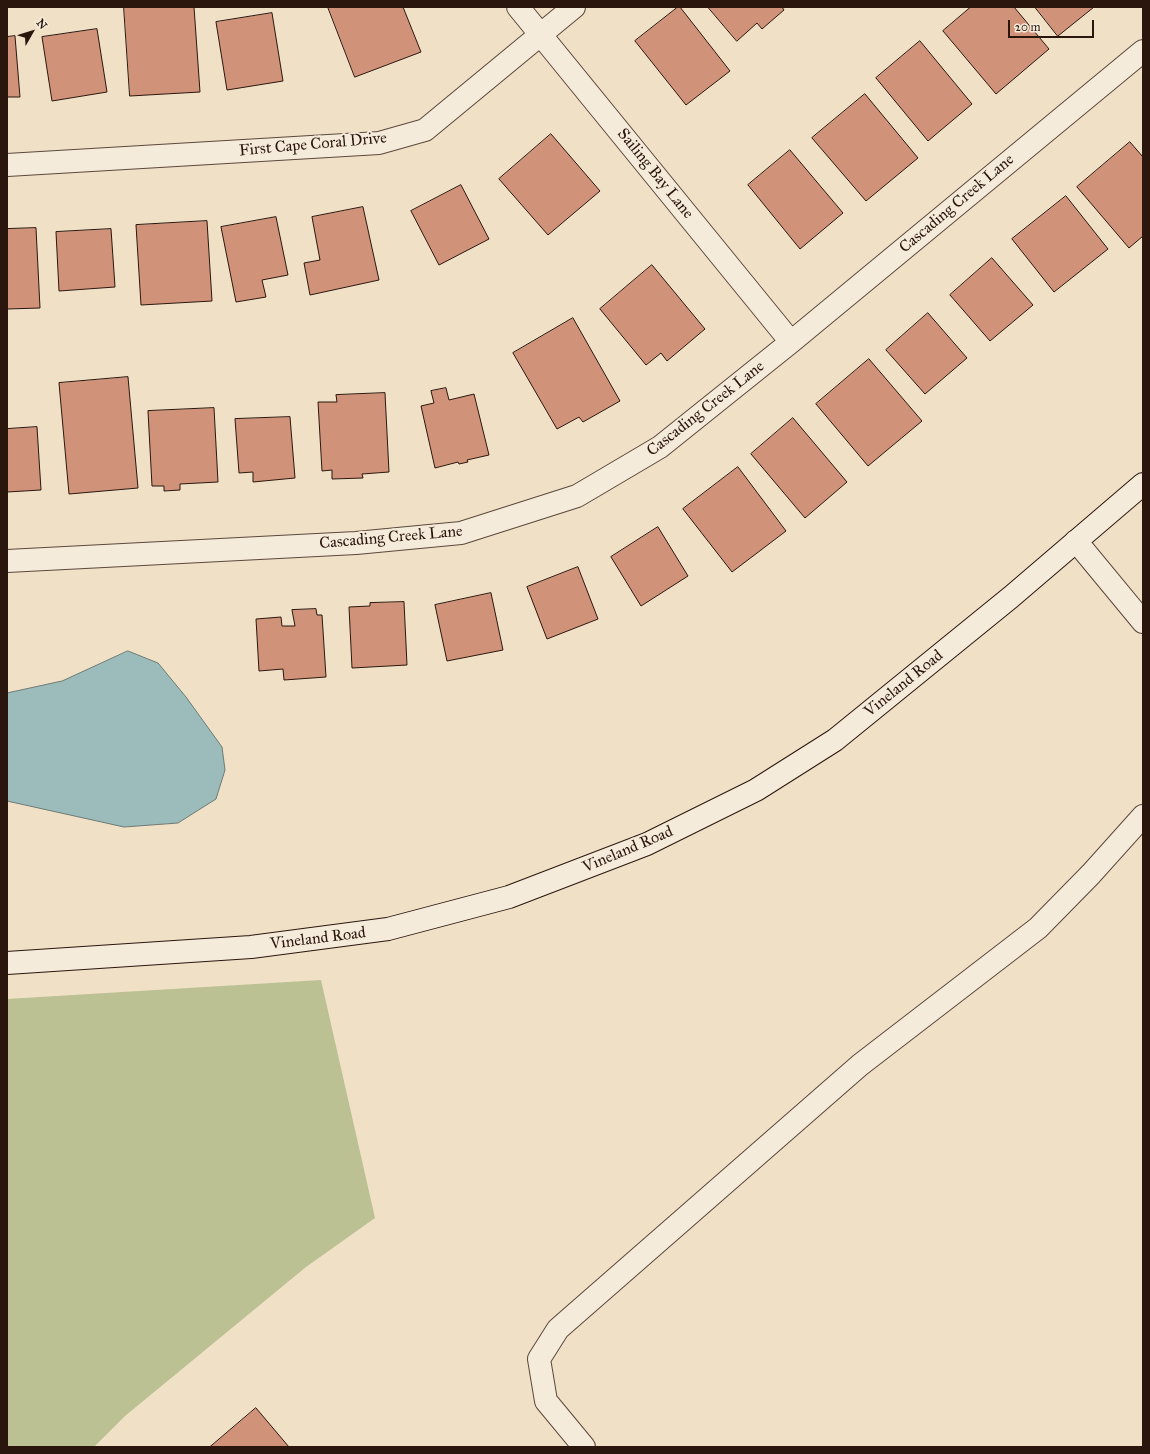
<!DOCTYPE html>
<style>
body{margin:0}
#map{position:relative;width:1150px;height:1454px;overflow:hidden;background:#efe0c6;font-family:"IM FELL Great Primer",serif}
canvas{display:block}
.frame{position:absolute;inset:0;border:8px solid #2b160e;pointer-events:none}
.north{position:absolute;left:12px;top:12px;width:40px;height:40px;-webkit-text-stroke:3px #f5ebda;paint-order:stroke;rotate:51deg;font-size:11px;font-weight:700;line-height:16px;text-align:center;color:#2b160e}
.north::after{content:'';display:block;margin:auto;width:14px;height:18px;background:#2b160e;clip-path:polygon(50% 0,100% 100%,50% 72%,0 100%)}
.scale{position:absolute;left:1008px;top:20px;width:86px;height:18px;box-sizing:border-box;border:2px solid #2b160e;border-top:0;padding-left:5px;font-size:12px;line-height:14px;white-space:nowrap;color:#2b160e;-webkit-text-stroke:3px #f5ebda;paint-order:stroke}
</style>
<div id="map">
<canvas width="1150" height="1454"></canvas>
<div class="frame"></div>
<div class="north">N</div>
<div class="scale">20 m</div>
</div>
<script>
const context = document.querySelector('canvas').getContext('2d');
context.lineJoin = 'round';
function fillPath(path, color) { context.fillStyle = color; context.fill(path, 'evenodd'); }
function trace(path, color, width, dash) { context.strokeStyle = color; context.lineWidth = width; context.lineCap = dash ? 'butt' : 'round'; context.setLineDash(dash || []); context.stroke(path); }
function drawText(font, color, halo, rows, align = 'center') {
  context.font = font + ' "IM FELL Great Primer",serif'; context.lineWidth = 4; context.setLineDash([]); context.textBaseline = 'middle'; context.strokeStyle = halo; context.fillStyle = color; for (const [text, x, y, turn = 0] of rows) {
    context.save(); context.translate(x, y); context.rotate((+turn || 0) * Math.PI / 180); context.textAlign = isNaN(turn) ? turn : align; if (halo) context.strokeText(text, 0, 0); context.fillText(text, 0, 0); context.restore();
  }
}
fillPath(new Path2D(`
 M321,980L375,1218L306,1267L125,1416L94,1447H7V999Z`), '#bcc193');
const water = new Path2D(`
 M128,651L158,663L186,697L222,747L225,770L216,799L178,823L124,827L7,801V693L62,681Z`);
fillPath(water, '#9bbcba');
trace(water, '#6e7a75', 1);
const building = new Path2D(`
 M124,7H194L200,92L130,96Z
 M328,7H403L421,52L355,77Z
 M678,7H680L730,71L686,105L635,41Z
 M708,7H782L784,10L762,29L757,23L737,41Z
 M971,7H1014L1049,49L996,94L943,31Z
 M1035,7H1094L1058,36Z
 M272,13L283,81L227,90L216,22Z
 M97,29L107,92L52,101L42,37Z
 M15,36L20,97H7V37Z
 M920,41L972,104L928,141L876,78Z
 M865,94L918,158L866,201L812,138Z
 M551,134L600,191L548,235L499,179Z
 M1130,142L1143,157V236L1129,248L1077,187Z
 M790,150L843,213L800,249L748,185Z
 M461,185L489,239L439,265L411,211Z
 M1066,196L1108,249L1054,292L1012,239Z
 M363,207L379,280L310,295L304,263L320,260L312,217Z
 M276,217L288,275L262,280L266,297L236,302L221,227Z
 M207,221L212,301L141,305L136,225Z
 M36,228L40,308L7,309V229Z
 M111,229L115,287L59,291L56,232Z
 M992,258L1033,305L990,341L950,295Z
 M652,265L705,329L667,361L661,353L646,365L600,309Z
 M928,313L967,358L925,394L886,350Z
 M573,318L620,401L583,422L579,417L557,429L513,353Z
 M869,359L922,421L868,466L816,404Z
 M128,377L138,488L69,494L59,383Z
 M446,388L449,400L474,394L489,455L467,460L468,462L459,464L458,462L435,468L421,406L434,403L431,391Z
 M385,393L389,472L362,474L363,478L332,479V470L322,471L318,402H337L336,395Z
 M214,408L218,482L180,484V490L164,491V486H152L148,411Z
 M290,417L295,478L253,482V472L239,473L235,419Z
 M793,418L847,482L805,518L751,454Z
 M37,427L41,490L7,492V429Z
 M738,467L786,531L732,572L683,509Z
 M658,527L688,576L641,606L611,557Z
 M578,567L598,619L547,639L527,587Z
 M491,593L503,650L447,661L435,605Z
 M404,602L407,665L352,668L349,607L370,606V603Z
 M316,609L317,615H322L326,677L284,680L283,669L259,671L256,619L281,617L282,626H295L292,610Z
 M256,1408L289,1447H210Z`);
fillPath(building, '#d09379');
trace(building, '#2b160e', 1);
const street = new Path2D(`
 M518,7L791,342
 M7,165L379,143L425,130L574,7
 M1076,541L1143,622
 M7,561L356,543L461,533L577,496L660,447L791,342L1143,51
 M584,1447L546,1401L539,1359L558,1329L860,1065L1038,928L1091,874L1143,816`);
const secondary = new Path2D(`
 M7,963L251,947L388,929L509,897L647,844L756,790L835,740L1011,597L1143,484`);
trace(street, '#5c483c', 24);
trace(secondary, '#2b160e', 24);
trace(street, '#f5ebda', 22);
trace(secondary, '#f5ebda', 22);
drawText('16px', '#2b160e', '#f5ebda', [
 ["First Cape Coral Drive",313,145,-5],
 ["Sailing Bay Lane",655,174,51],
 ["Cascading Creek Lane",957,204,-40],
 ["Cascading Creek Lane",706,409,-38],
 ["Cascading Creek Lane",391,538,-5],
 ["Vineland Road",904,684,-39],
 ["Vineland Road",628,850,-23],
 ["Vineland Road",318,939,-7]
]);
</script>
